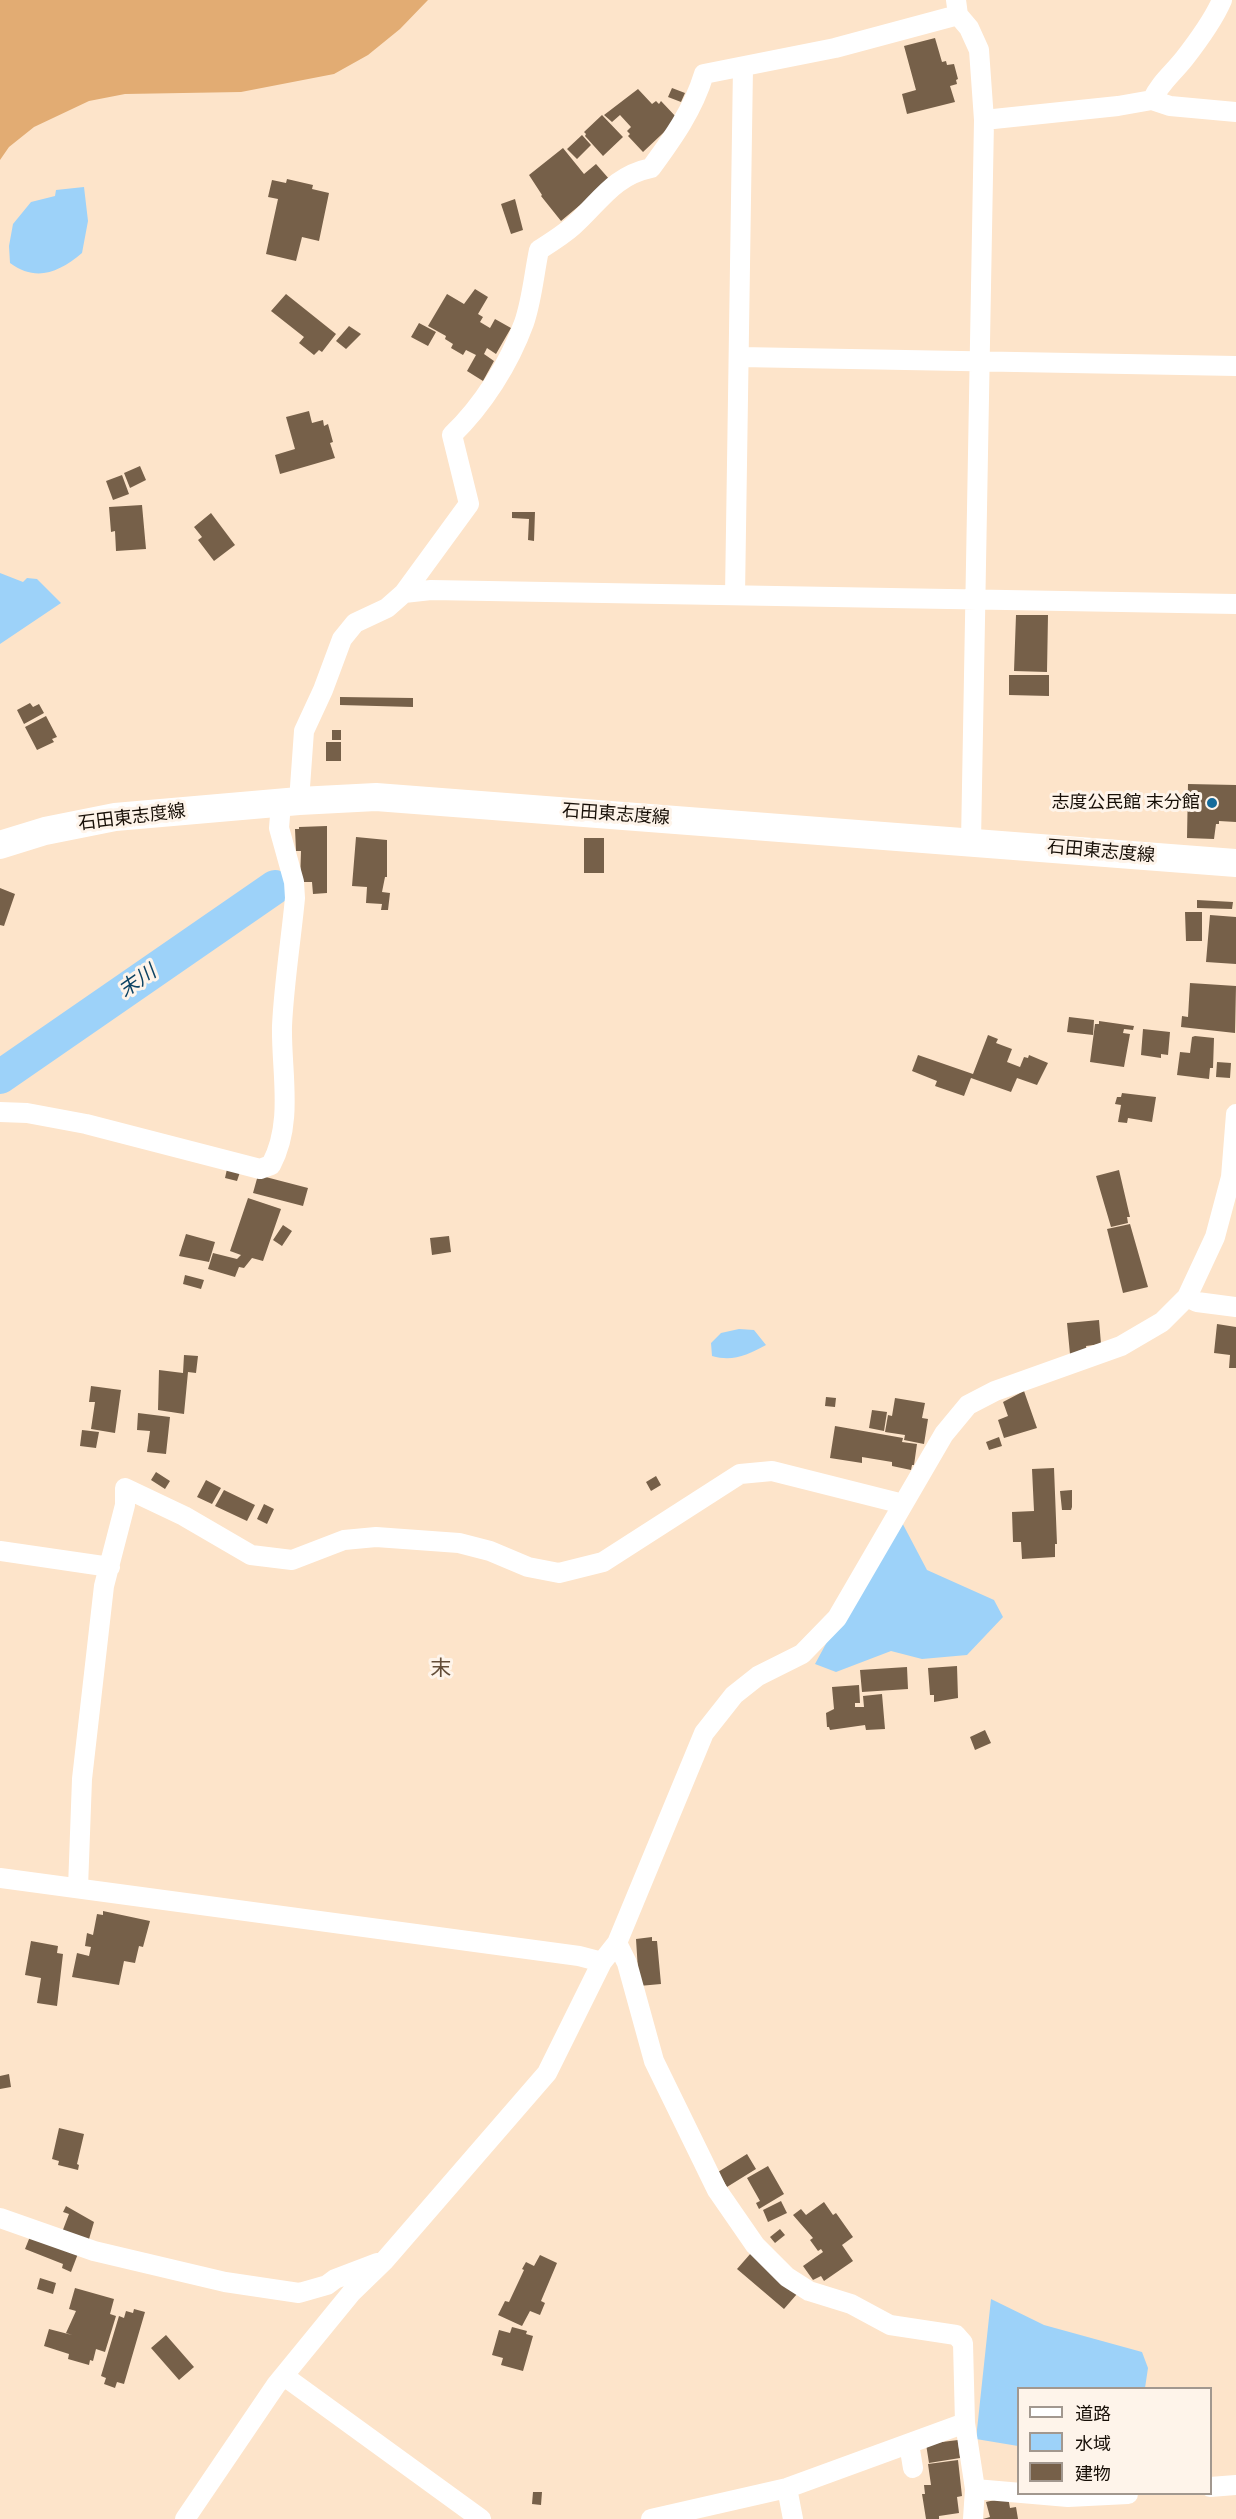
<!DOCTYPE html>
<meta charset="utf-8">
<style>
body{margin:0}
#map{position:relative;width:1236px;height:2519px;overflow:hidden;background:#fde4ca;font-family:"DM Sans","Noto Sans JP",sans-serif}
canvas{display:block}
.legend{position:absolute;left:1017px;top:2387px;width:195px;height:108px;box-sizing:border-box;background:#fef4ea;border:2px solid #a2988f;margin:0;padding:8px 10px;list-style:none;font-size:18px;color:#170f07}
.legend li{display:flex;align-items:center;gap:12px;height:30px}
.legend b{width:30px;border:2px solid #a2988f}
</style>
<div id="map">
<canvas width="1236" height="2519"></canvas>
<ul class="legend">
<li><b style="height:8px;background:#fff"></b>道路</li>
<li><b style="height:16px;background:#9dd2f9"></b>水域</li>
<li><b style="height:16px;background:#766049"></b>建物</li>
</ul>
</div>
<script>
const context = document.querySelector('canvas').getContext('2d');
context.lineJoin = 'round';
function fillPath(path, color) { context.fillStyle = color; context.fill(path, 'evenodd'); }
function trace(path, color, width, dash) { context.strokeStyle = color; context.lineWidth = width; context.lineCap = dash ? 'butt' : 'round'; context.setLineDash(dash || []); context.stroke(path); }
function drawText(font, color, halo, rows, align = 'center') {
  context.font = font + ' "DM Sans","Noto Sans JP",sans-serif'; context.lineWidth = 6; context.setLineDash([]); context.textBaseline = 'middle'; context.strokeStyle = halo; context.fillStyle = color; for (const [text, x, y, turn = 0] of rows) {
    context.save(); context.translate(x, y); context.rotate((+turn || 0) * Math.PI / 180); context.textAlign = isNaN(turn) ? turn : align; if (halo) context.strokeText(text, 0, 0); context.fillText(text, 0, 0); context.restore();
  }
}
fillPath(new Path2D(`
 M0,0H428L400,29L368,55L334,74L241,92L125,94L89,101L34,127L9,147L0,160Z`), '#e2ac73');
fillPath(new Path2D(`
 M84,187L88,221L82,253C58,273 36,282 10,263L9,246L13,224L31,202L55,196L56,190Z
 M0,573L23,582L27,578L37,579L61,603L0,644Z
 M739,1329L754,1330L766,1345C747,1355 733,1362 712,1356L711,1343L721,1333Z
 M897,1513L927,1570L994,1600L1003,1617L967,1655L922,1659L891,1651L836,1672L815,1664Z
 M991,2299L1044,2325L1142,2352L1148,2368L1145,2388H1018V2446L976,2439Z`), '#9dd2f9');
trace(new Path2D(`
 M0,1077L275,887`), '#9dd2f9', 34);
fillPath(new Path2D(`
 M935,38L942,62L946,61L947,65L954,64L958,79L956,80L957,84L950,86L955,102L907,114L902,94L916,90L904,46Z
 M672,88L685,93L681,102L668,97Z
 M638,89L652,104L656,101L659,104L661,101L678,119L643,152L628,136L630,134L627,131L631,127L620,115L612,122L604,115Z
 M602,115L623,137L603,156L585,136L586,134L584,132Z
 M582,135L591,145L577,159L567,149Z
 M563,148L584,174L596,164L610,180L561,221L541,196L542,195L529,175Z
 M287,179L313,185L312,189L329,193L319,241L302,237L296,261L266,254L278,199L268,197L272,180L286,183Z
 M515,199L523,230L511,234L501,204Z
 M475,289L488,297L478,314L483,317L480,322L490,328L495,319L511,328L496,354L487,348L484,354L494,361L483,381L467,371L476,355L466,350L463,355L451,348L453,344L445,339L446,336L428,326L447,294L464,304Z
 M286,294L336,334L322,352L319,350L314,355L299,343L304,337L271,311Z
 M419,323L436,332L428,346L411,337Z
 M349,326L361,334L346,349L336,341Z
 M309,411L312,423L323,420L324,426L328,424L333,442L330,443L335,458L280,474L275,455L295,449L286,417Z
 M140,466L146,480L130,488L124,473Z
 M122,475L129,494L113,500L106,481Z
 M142,505L146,549L116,551L115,531L111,532L109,507Z
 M512,512H535L534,541L528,540L529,519L512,518Z
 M211,513L235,545L214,561L198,540L202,537L194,527Z
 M1016,615H1048L1047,672L1014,671Z
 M1009,675H1049V696L1009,695Z
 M340,697L413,698V707L340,705Z
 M30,703L33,707L39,704L44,713L24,724L17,710Z
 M46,716L57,737L52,739L54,742L37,750L25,727Z
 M332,730H341V740H332Z
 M326,742H341V761H326Z
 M1188,784L1236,785V822L1219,821V824H1216L1214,839L1187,838Z
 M327,826V893L313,894L312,882H300L301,851H296L295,829H299V827Z
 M356,837L387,840V877H385L382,892L390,893L388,910H381L382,904L366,903L367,887L352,886Z
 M584,838H604V873H584Z
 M0,888L15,894L4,926L0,925Z
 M1197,900L1233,902L1232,909L1197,908Z
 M1185,912H1202V941H1186Z
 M1210,915L1236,917V964L1206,962Z
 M1190,983L1236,986L1235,1033L1181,1027L1182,1016L1188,1017Z
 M1069,1017L1094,1020L1093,1035L1067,1032Z
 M1099,1021L1134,1026L1133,1030L1124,1029L1123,1033L1130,1034L1124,1067L1090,1062L1095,1024H1099Z
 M1143,1029L1170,1032L1168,1055L1161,1054V1058L1141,1055Z
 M988,1035L998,1039L996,1043L1012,1049L1007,1062L1020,1067L1024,1057L1028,1058L1029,1055L1048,1063L1037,1085L1017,1078L1011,1092L971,1078L964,1096L935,1086L937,1081L912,1071L918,1055L973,1074Z
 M1195,1036L1214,1038L1213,1068H1210L1209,1079L1177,1075L1180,1052L1190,1053L1192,1037Z
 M1217,1062L1231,1063L1230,1078L1216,1077Z
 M1122,1093L1156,1097L1152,1122L1128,1118L1127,1123L1118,1122L1121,1105L1115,1104L1117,1097H1121Z
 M227,1169L240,1172L237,1181L225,1178Z
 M1119,1170L1130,1217H1127L1128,1223L1111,1227L1096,1176Z
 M258,1175L308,1188L303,1206L253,1193Z
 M248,1198L281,1209L263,1261L252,1258L244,1268L239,1267L235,1277L208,1269L213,1253L237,1259L241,1255L230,1251Z
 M1130,1224L1148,1287L1123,1293L1107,1229Z
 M283,1225L292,1231L282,1246L273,1240Z
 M186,1234L215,1242L209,1262L179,1256Z
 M449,1236L451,1252L432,1255L430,1238Z
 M185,1275L204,1280L201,1289L183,1284Z
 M1099,1320L1101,1344L1086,1346L1087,1352L1070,1354L1067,1323Z
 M1217,1324L1236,1327V1368H1229L1230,1355L1214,1353Z
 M184,1355L198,1356L196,1373L188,1372L184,1414L158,1410L159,1370L183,1373Z
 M91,1386L121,1390L115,1433L91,1429L95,1402H89Z
 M1024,1391L1037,1428L1004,1438L998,1420L1008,1416L1003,1402Z
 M826,1397L836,1398L835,1407L825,1406Z
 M895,1398L925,1403L922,1418L928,1419L924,1444L904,1440L905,1435L885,1432L888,1415L892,1416Z
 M872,1410L887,1412L884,1431L869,1428Z
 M138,1413L170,1417L166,1454L147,1452L150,1431L137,1430Z
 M835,1426L903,1438L902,1442L917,1444L914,1465H912L911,1470L892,1466V1462L862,1457V1463L830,1458Z
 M82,1430L99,1432L96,1448L80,1446Z
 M999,1437L1002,1446L989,1450L986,1442Z
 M1054,1468L1057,1544H1055V1557L1022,1559L1021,1542H1013L1012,1512L1034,1511L1032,1469Z
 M156,1472L170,1481L165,1489L151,1480Z
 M656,1476L661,1485L651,1491L646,1482Z
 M206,1480L221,1488L212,1504L197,1497Z
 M224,1490L255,1505L247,1521L215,1506Z
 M1072,1490V1507L1071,1510H1062L1060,1491Z
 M264,1504L274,1509L267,1524L257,1519Z
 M957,1666L958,1698L934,1702V1695H930L928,1668Z
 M907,1667L908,1689L862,1692L860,1670Z
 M859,1685L860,1703H855V1707H864L863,1696L882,1694L885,1729L866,1730L865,1725L830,1730L829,1727H827L826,1713L834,1709L832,1687Z
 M985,1730L991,1743L975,1750L970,1737Z
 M103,1911L150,1921L143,1947L139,1946L135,1963L124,1961L119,1985L72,1977L77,1953L89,1956L91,1947L85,1946L87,1933L93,1935L97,1914L103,1915Z
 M652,1937V1941H657L661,1984L639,1986L636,1939Z
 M31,1941L58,1946L57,1953L63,1954L57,2006L37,2003L41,1978L25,1975Z
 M9,2074L11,2087L0,2089V2076Z
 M59,2128L84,2134L77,2164L79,2165L78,2170L58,2165L59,2161L52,2159Z
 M747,2154L756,2169L727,2187L718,2172Z
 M768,2166L784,2194L759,2209L756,2203L760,2201L747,2178Z
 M781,2201L787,2213L768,2222L763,2210Z
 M824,2202L833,2215L836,2213L853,2237L842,2245L853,2261L824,2281L821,2276L813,2280L803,2266L823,2252L821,2249L818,2251L810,2240L813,2238L793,2215L801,2209L806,2215Z
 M66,2206L94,2222L85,2253L79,2251L71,2272L62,2268L63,2264L25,2249L33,2229L59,2240L69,2214L63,2212Z
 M780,2229L785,2235L775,2243L770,2237Z
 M751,2253L797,2294L784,2309L737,2269Z
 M540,2255L557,2263L541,2301L545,2303L540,2315L530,2311L522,2326L498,2315L505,2301L509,2302L524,2270L522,2269L526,2262L534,2266Z
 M40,2278L56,2283L53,2294L37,2289Z
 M75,2288L114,2299L110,2314L116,2316L105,2352L96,2349L93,2361L90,2360L89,2365L68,2359L69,2354L44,2346L49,2329L72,2335L66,2333L76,2311L69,2309Z
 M134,2309L145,2312L124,2384L117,2382L115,2388L104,2384L106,2378L101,2376L119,2316L124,2318L126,2311L133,2313Z
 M512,2327L527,2331L526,2334L533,2336L523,2371L501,2365L503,2358L492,2355L499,2330L510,2333Z
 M166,2335L194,2367L179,2380L151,2348Z
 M958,2440L960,2458L929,2463L926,2444Z
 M958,2460L962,2496L957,2497L959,2513L939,2516V2519H926L922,2494H925L924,2485H931L928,2464Z
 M533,2492H542L541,2505L532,2504Z
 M1008,2497L1010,2508L1016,2507L1018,2519H983L990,2517L986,2502Z`), '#766049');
trace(new Path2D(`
 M956,0L958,15L969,28L979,50L984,120L971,842
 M1152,100C1160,83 1172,74 1184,59C1198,41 1213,21 1222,0
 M984,120L1118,106L1152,100L1170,106L1236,112
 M740,357L1236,366
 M404,593L431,590L1236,604
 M735,595L743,67
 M299,801L304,731L323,690L342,639L355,623L387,608L404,593L469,504L452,435C483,405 509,364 524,323C532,300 534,274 539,250C550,243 563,235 573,226C600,202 613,176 651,168C673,138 693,110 704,74L835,48L958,15
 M0,1112L27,1113L86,1124L260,1169L271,1165C294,1122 281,1072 282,1026C284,983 291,940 295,898L294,882L279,828L281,803
 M1187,1297L1197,1302L1236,1307
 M0,1551L110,1567
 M0,1878L579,1956L602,1962
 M78,1888L82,1779L104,1586L125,1505V1488L184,1516L251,1555L292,1560L344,1540L376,1537L459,1543L490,1551L528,1567L559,1573L603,1562L740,1474L772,1471L903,1504
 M617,1943L627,1963L654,2061L717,2190L755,2245L787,2277L809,2291L851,2304L890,2325L956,2335L963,2343L965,2423L975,2489L973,2519
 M0,2218L94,2251L225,2282L299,2293L327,2285L335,2279L377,2263
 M284,2376L481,2519
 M909,2444L913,2468
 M1210,2487L1236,2485
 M787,2488L793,2519
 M975,2489L1068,2497L1128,2494
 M185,2519L276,2385L352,2292L385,2260L547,2073L602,1962L617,1943L704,1733L734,1695L758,1676L802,1654L837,1618L944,1434L968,1405L995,1391L1121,1346L1162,1322L1187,1297L1215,1237L1231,1177L1236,1114
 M651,2519L787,2488L965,2423`), '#fff', 20);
trace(new Path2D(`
 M0,845L45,831L115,817L299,801L376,797L1236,863`), '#fff', 28);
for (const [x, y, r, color] of [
 [1212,803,6,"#156b9b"]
]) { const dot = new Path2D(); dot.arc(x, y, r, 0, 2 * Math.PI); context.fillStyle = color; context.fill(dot); trace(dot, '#fef4ea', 2); }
drawText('18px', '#170f07', '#fef4ea', [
 ["志度公民館 末分館",1200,803]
], 'right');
drawText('18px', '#170f07', '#fef4ea', [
 ["石田東志度線",616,815,4],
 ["石田東志度線",132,818,-7],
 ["石田東志度線",1101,852,5]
]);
drawText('italic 20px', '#0d4363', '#fef4ea', [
 ["末川",138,982,-35]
]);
drawText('21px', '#634d38', '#fef4ea', [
 ["末",441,1669]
]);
</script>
